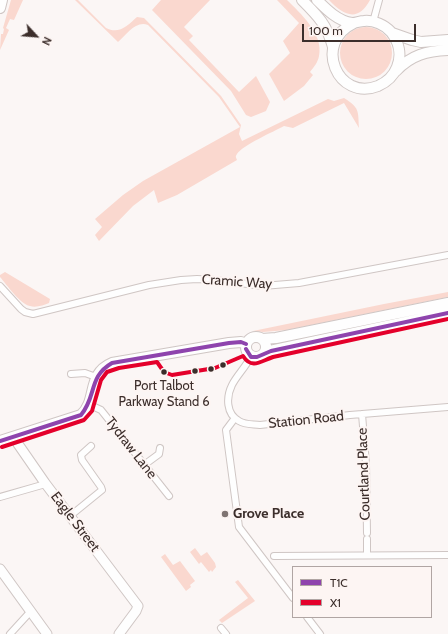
<!DOCTYPE html>
<style>
body{margin:0}
#map{position:relative;width:448px;height:634px;overflow:hidden;background:#fbf6f5;font-family:Cabin,sans-serif}
canvas{display:block}
.legend{position:absolute;left:292px;top:566px;width:140px;height:52px;box-sizing:border-box;background:#fdf5f3;border:1px solid #b0a5a3;margin:0;padding:5px 7px;list-style:none;font-size:12px;color:#3c2e2b}
.legend li{display:flex;align-items:center;gap:8px;height:20px}
.legend b{width:20px;border:1px solid #b0a5a3}
.north{position:absolute;left:16px;top:16px;width:40px;height:40px;-webkit-text-stroke:3px #fdf5f3;paint-order:stroke;rotate:116deg;font-size:11px;font-weight:700;line-height:16px;text-align:center;color:#3c2e2b}
.north::after{content:'';display:block;margin:auto;width:14px;height:18px;background:#3c2e2b;clip-path:polygon(50% 0,100% 100%,50% 72%,0 100%)}
.scale{position:absolute;left:302px;top:24px;width:114px;height:18px;box-sizing:border-box;border:2px solid #3c2e2b;border-top:0;padding-left:5px;font-size:12px;line-height:14px;white-space:nowrap;color:#3c2e2b;-webkit-text-stroke:3px #fdf5f3;paint-order:stroke}
</style>
<div id="map">
<canvas width="448" height="634"></canvas>
<ul class="legend">
<li><b style="height:5px;background:#8e44ad"></b>T1C</li>
<li><b style="height:5px;background:#e4002b"></b>X1</li>
</ul>
<div class="north">N</div>
<div class="scale">100 m</div>
</div>
<script>
const context = document.querySelector('canvas').getContext('2d');
context.lineJoin = 'round';
function fillPath(path, color) { context.fillStyle = color; context.fill(path, 'evenodd'); }
function trace(path, color, width, dash) { context.strokeStyle = color; context.lineWidth = width; context.lineCap = dash ? 'butt' : 'round'; context.setLineDash(dash || []); context.stroke(path); }
function drawText(font, color, halo, rows, align = 'center') {
  context.font = font + ' Cabin,sans-serif'; context.lineWidth = 4; context.setLineDash([]); context.textBaseline = 'middle'; context.strokeStyle = halo; context.fillStyle = color; for (const [text, x, y, turn = 0] of rows) {
    context.save(); context.translate(x, y); context.rotate((+turn || 0) * Math.PI / 180); context.textAlign = isNaN(turn) ? turn : align; if (halo) context.strokeText(text, 0, 0); context.fillText(text, 0, 0); context.restore();
  }
}
fillPath(new Path2D(`
 M11,0H23L14,20L10,19L6,28L9,30L0,50L1,34H3L4,29L3,28Z
 M75,0H78L106,28C119,35 128,25 137,17L144,18L221,96L241,125L239,134L242,141L328,99L334,101L344,98C360,108 358,111 359,128L344,103L293,128L284,126C273,132 243,145 237,154C235,157 236,157 237,160L177,195L158,203L154,190L133,206L99,241L95,235L102,227L95,219L123,195L143,181L240,127L219,97L148,25C136,20 126,35 118,42Z
 M161,0H210L184,27L193,36L189,40L239,92L256,76L270,102L266,111L251,117L246,115L231,91L152,10Z
 M277,0H287C300,13 324,34 319,56C318,62 314,67 310,72L313,75L304,86L284,101L269,74L290,53L283,41L299,23Z
 M329,0H370C358,23 343,15 329,0Z
 M340 53a26 26 0 1 1 52 0a26 26 0 1 1-52 0Z
 M5,272L50,299L49,303C44,305 36,308 30,306C20,304 7,285 0,277V275Z
 M448,292V297L287,330L263,332L253,331L384,304Z
 M195,548L201,556L207,552L215,563L216,567L212,572L211,570L209,572L201,562L199,564L190,552Z
 M165,554L173,565L180,561L195,581L190,585L191,587L186,591L161,557Z
 M238,580L255,601L222,623L219,620L248,598L235,582Z`), '#fad8cf');
const street = new Path2D(`
 M373,22L379,0
 M0,286L21,309L25,312L33,314L149,285L181,280L197,279L215,280L263,286L299,283L448,255
 M251,356C246,367 237,375 232,385C226,397 226,414 239,421C245,425 253,424 260,425L350,415L448,407
 M71,374L85,373L96,377
 M88,404L101,410L105,415L169,496
 M362,414L366,464L367,533
 M235,418L226,430L239,527L293,598
 M144,465L159,454L160,448
 M0,497L42,485L45,483
 M70,516L102,490L101,487L82,460L81,455L91,446
 M367,539V555
 M274,556L448,555
 M307,617L320,634
 M221,628L226,634
 M10,634L31,611`);
const secondary = new Path2D(`
 M15,437L18,444L45,483L138,606L136,611L119,634
 M0,569L47,634`);
const primary = new Path2D(`
 M302,0C318,16 327,25 333,47
 M317,0C327,10 338,21 352,23C356,23 360,21 364,21C374,20 385,25 391,32C399,42 402,55 397,67C394,75 387,82 378,86C338,102 312,43 354,23
 M0,8L2,0
 M392,33L412,40L421,42L448,40
 M396,71C411,55 427,51 448,50
 M246 347a10 10 0 1 1 20 0a10 10 0 1 1-20 0Z
 M262,339L276,338L448,303
 M265,352L448,313
 M0,441L81,415C98,400 86,374 112,363L229,343L241,342L246,344`);
trace(street, '#cfc6c4', 8);
trace(secondary, '#cfc6c4', 11);
trace(primary, '#cfc6c4', 12);
trace(street, '#fefefe', 6);
trace(secondary, '#fefefe', 9);
trace(primary, '#fefefe', 10);
trace(new Path2D(`
 M246,349L251,357H257L271,351L448,313
 M0,441L81,415C97,396 88,377 112,363L229,343L241,342L246,344`), '#8e44ad', 4);
trace(new Path2D(`
 M2,447L84,420L92,411L101,380L107,372L119,368L157,362L164,372L172,375L215,368L243,356C252,370 261,361 273,357L448,319`), '#e4002b', 4);
for (const [x, y, r, color] of [
 [223,365,3.5,"#3c2e2b"],
 [211,369,3.5,"#3c2e2b"],
 [195,371,3.5,"#3c2e2b"],
 [164,372,3.5,"#3c2e2b"],
 [225,514,4,"#7f7472"]
]) { const dot = new Path2D(); dot.arc(x, y, r, 0, 2 * Math.PI); context.fillStyle = color; context.fill(dot); trace(dot, '#fdf5f3', 1.5); }
drawText('13px', '#3c2e2b', '#fdf5f3', [
 ["Port Talbot",164,386],
 ["Parkway Stand 6",164,402]
]);
drawText('14px', '#3c2e2b', '#fdf5f3', [
 ["Cramic Way",237,282,4],
 ["Station Road",306,420,-6],
 ["Tydraw Lane",131,448,52],
 ["Courtland Place",364,474,-92],
 ["Eagle Street",75,522,53]
]);
drawText('bold 14px', '#3c2e2b', '#fdf5f3', [
 ["Grove Place",233,514]
], 'left');
</script>
